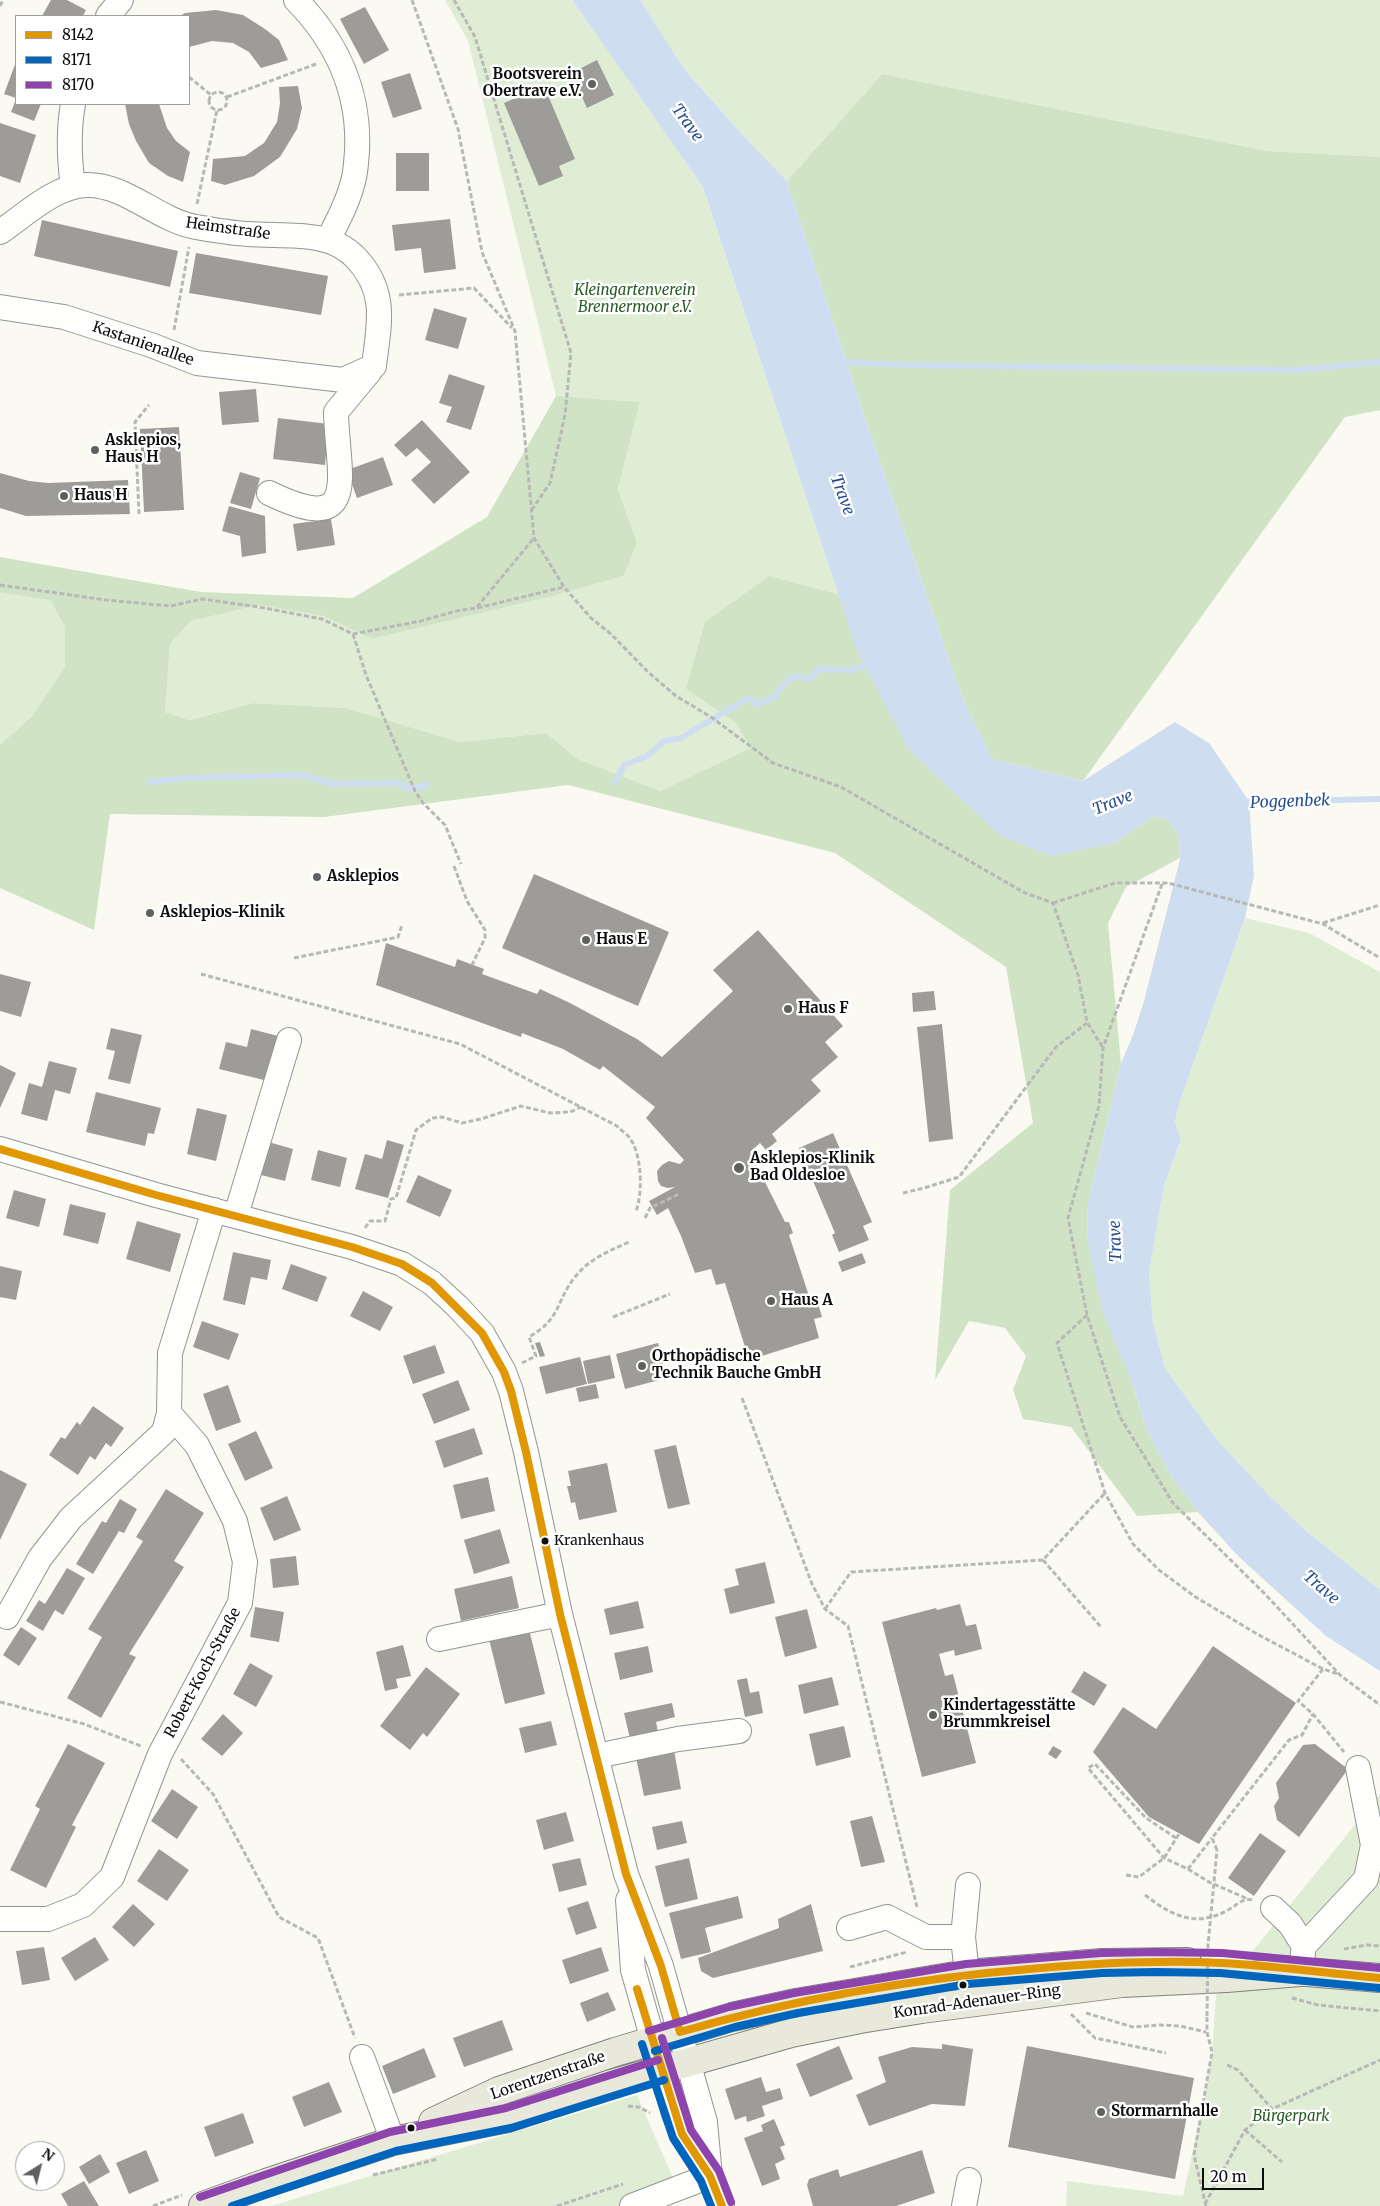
<!DOCTYPE html>
<meta charset="utf-8">
<style>
body{margin:0}
#map{position:relative;width:1380px;height:2206px;overflow:hidden;background:#fafaf3;font-family:Merriweather,serif}
canvas{display:block}
.legend{position:absolute;left:15px;top:15px;width:175px;height:90px;box-sizing:border-box;background:#fff;border:1px solid #9e9e9e;margin:0;padding:6px 9px;list-style:none;font-size:15px;color:#0d0d0d}
.legend li{display:flex;align-items:center;gap:10px;height:25px}
.legend b{width:25px;border:1px solid #9e9e9e}
.north{position:absolute;left:15px;top:2141px;width:50px;height:50px;box-sizing:border-box;background:#fff;border:1px solid #9e9e9e;border-radius:50%;rotate:36deg;font-size:14px;font-weight:700;line-height:20px;text-align:center;color:#0d0d0d}
.north::after{content:'';display:block;margin:auto;width:18px;height:22px;background:#60605e;clip-path:polygon(50% 0,100% 100%,50% 72%,0 100%)}
.scale{position:absolute;left:1202px;top:2168px;width:62px;height:22px;box-sizing:border-box;border:2px solid #0d0d0d;border-top:0;padding-left:6px;font-size:15px;line-height:18px;white-space:nowrap;color:#0d0d0d;-webkit-text-stroke:4px #fff;paint-order:stroke}
</style>
<div id="map">
<canvas width="1380" height="2206"></canvas>
<ul class="legend">
<li><b style="height:6px;background:#e09701"></b>8142</li>
<li><b style="height:6px;background:#0065bd"></b>8171</li>
<li><b style="height:6px;background:#8e44ad"></b>8170</li>
</ul>
<div class="north">N</div>
<div class="scale">20 m</div>
</div>
<script>
const context = document.querySelector('canvas').getContext('2d');
context.lineJoin = 'round';
function fillPath(path, color) { context.fillStyle = color; context.fill(path, 'evenodd'); }
function trace(path, color, width, dash) { context.strokeStyle = color; context.lineWidth = width; context.lineCap = dash ? 'butt' : 'round'; context.setLineDash(dash || []); context.stroke(path); }
function drawText(font, color, halo, rows, align = 'center') {
  context.font = font + ' Merriweather,serif'; context.lineWidth = 5; context.setLineDash([]); context.textBaseline = 'middle'; context.strokeStyle = halo; context.fillStyle = color; for (const [text, x, y, turn = 0] of rows) {
    context.save(); context.translate(x, y); context.rotate((+turn || 0) * Math.PI / 180); context.textAlign = isNaN(turn) ? turn : align; if (halo) context.strokeText(text, 0, 0); context.fillText(text, 0, 0); context.restore();
  }
}
fillPath(new Path2D(`
 M445,0H572L703,187L838,594L769,576L686,689L736,723L752,748L660,791L578,759L546,733L460,742L346,708L253,703L188,720L165,712L170,644L191,621L259,605L323,616L372,639L553,596L624,576L637,543L618,489L640,402L556,396L468,41Z
 M640,0H1380V157L1268,151L882,74L787,181L739,131L685,70Z
 M0,593L50,600L65,627V667L32,716L0,745Z
 M1245,918L1309,933L1380,972V1590L1305,1530L1268,1494L1218,1441L1165,1368L1153,1322L1149,1273L1164,1185L1181,1141L1175,1121L1180,1101Z
 M1380,1794V2206H1066L1067,2181L1183,2196L1205,2095L1212,2052L1216,1996Z
 M637,2095L680,2194L643,2206H271Z`), '#e0edd5');
fillPath(new Path2D(`
 M882,74L1268,151L1380,157V410L1345,417L1083,781L992,759L961,694L865,418L787,181Z
 M556,396L640,402L618,489L637,543L624,576L553,596L372,639L323,616L259,605L191,621L170,644L165,712L189,720L253,703L346,708L460,742L546,733L578,759L660,791L751,748L736,723L686,689L705,622L769,576L838,594L909,750L1115,843L1152,817L1166,818L1178,834L1180,858L1126,887L1108,923L1121,1063L1088,1204L1087,1239L1147,1430L1171,1476L1198,1512L1137,1516L1071,1427L1023,1419L1013,1390L1026,1356L1005,1328L969,1321L935,1380L950,1190L1033,1123L1006,967L835,853L568,785L324,817L110,814L94,930L0,888V745L32,716L65,667V627L50,600L0,593V557L201,592L353,598L487,517Z`), '#d0e4c5');
fillPath(new Path2D(`
 M572,0H640L685,70L739,131L787,181L865,418L961,694L992,759L1083,781L1175,722L1209,743L1249,801L1254,876L1245,918L1180,1101L1175,1121L1181,1140L1164,1185L1149,1273L1153,1322L1165,1368L1218,1441L1268,1494L1305,1530L1380,1590V1671L1326,1636L1238,1556L1198,1512L1171,1476L1147,1430L1134,1388L1102,1310L1087,1239L1088,1204L1121,1063L1133,1035L1144,1001L1180,859L1178,834L1166,818L1152,817L1115,843L1051,856L999,835L909,750L857,651L703,187Z`), '#cedef0');
trace(new Path2D(`
 M839,362L909,365L1298,370L1380,362
 M149,782L185,778L302,775L334,784L399,783L410,789L427,785
 M615,782L624,765L647,756L664,741L681,738L748,698L757,704L775,697L783,685L794,676L810,679L819,669L852,670L872,663
 M1241,802L1380,799`), '#cedef0', 6);
fillPath(new Path2D(`
 M51,0H67L86,10L83,16H42Z
 M365,7L389,50L364,64L340,19Z
 M216,10L243,15L265,29L279,40L288,60L261,68L249,52L233,43L212,41L189,47V16H180L185,13Z
 M597,60L614,95L587,108L571,73Z
 M16,62V98L4,94Z
 M410,73L422,109L393,118L381,82Z
 M298,86L302,108L297,129L280,157L254,176L225,185L211,181L213,159L245,156L264,143L277,122L280,103L279,87Z
 M544,86L575,159L559,166L563,176L539,186L504,103Z
 M16,99V104H41L34,121L11,112Z
 M125,104H159L167,128L176,141L190,152L183,182L168,176L149,163L136,141L129,124Z
 M0,123L36,135L20,183L0,176Z
 M396,153H429V191H396Z
 M450,219L456,269L424,273L421,248L395,251L392,225Z
 M42,220L178,251L170,287L34,256Z
 M196,253L328,276L321,315L189,293Z
 M434,308L467,318L458,349L425,340Z
 M449,374L485,386L471,430L446,422L452,407L439,403Z
 M256,389L259,422L222,425L219,392Z
 M278,418L329,424L325,465L273,459Z
 M422,420L470,472L434,504L411,480L431,462L417,448L406,457L394,445Z
 M179,427L184,510L144,512L140,429Z
 M383,457L393,485L357,498L347,470Z
 M240,472L260,478L251,509L230,503Z
 M0,473L29,481L48,483L128,480L130,514L26,516L0,508Z
 M229,506L265,516L266,553L242,557L240,536L222,531Z
 M331,519L335,545L297,551L293,524Z
 M534,874L669,932L638,1006L502,948Z
 M758,930L843,1026L825,1042L838,1057L811,1080L821,1091L772,1134L777,1141L766,1150L760,1143L750,1152L785,1222H789L793,1233L789,1235L811,1302L817,1300L822,1317L814,1319L819,1338L749,1360L725,1283L716,1285L711,1269L695,1273L681,1236L668,1208L657,1215L649,1201L675,1187L668,1188L661,1186L658,1181L657,1171L662,1165L669,1161L680,1164L684,1160L646,1118L655,1107L603,1066L600,1070L563,1049L522,1033L521,1037L376,985L386,943L455,967L457,959L484,969L482,974L537,994L540,989L570,1003L637,1039L662,1057L733,991L713,970Z
 M0,974L31,982L21,1017L0,1011Z
 M934,991L936,1010L913,1012L912,993Z
 M942,1024L953,1139L929,1142L917,1027Z
 M111,1028L142,1035L130,1084L108,1079L115,1051L106,1049Z
 M251,1029L278,1036L268,1081L219,1069L226,1042L247,1047Z
 M49,1061L77,1068L70,1094L55,1090L47,1121L21,1114L29,1083L42,1087Z
 M0,1065L16,1073L0,1108Z
 M96,1092L161,1108L154,1134L148,1133L145,1146L86,1132Z
 M197,1108L227,1115L216,1161L187,1154Z
 M833,1133L872,1222L863,1226L869,1240L839,1252L832,1235L835,1233L799,1148Z
 M387,1140L404,1145L388,1198L355,1189L365,1154L382,1159Z
 M265,1141L293,1149L285,1181L257,1174Z
 M318,1150L347,1158L340,1187L311,1180Z
 M418,1175L452,1190L440,1217L406,1202Z
 M14,1190L46,1199L39,1227L6,1218Z
 M70,1204L106,1213L98,1244L63,1235Z
 M137,1221L181,1234L170,1272L126,1259Z
 M233,1252L271,1260L267,1280L251,1277L245,1305L223,1300Z
 M862,1253L866,1263L842,1272L838,1262Z
 M291,1264L327,1277L317,1302L282,1289Z
 M0,1266L22,1271L16,1300L0,1297Z
 M363,1291L393,1307L380,1331L350,1316Z
 M202,1321L239,1334L229,1360L193,1347Z
 M540,1342L545,1356L540,1357L535,1343Z
 M658,1343L667,1378L625,1389L616,1354Z
 M435,1345L445,1373L413,1384L403,1356Z
 M610,1355L615,1378L588,1384L583,1361Z
 M580,1357L587,1384L546,1394L539,1367Z
 M458,1380L470,1410L434,1424L422,1394Z
 M596,1384L599,1398L579,1402L576,1388Z
 M228,1385L241,1422L216,1431L203,1394Z
 M93,1406L124,1428L111,1447L106,1443L95,1460L90,1456L78,1475L49,1455L61,1437L65,1439L77,1422L80,1425Z
 M474,1428L483,1454L444,1468L435,1441Z
 M256,1431L273,1468L245,1481L228,1444Z
 M676,1445L690,1504L668,1509L654,1450Z
 M607,1463L617,1512L579,1520L575,1502L571,1503L569,1494L567,1486H571L568,1471Z
 M0,1470L27,1484L0,1540Z
 M488,1477L495,1511L461,1519L453,1485Z
 M166,1489L204,1513L174,1561L184,1567L129,1654L136,1657L101,1718L67,1698L102,1637L88,1629L143,1541L136,1537Z
 M287,1496L301,1530L274,1541L260,1508Z
 M120,1499L137,1509L124,1533L119,1531L93,1574L76,1564L102,1521L106,1523Z
 M500,1529L510,1563L474,1574L464,1540Z
 M296,1556L299,1585L273,1588L270,1559Z
 M765,1562L775,1603L730,1614L724,1589L739,1585L735,1569Z
 M67,1568L85,1578L63,1615L55,1610L43,1631L26,1621L39,1600L45,1604Z
 M512,1576L519,1608L461,1621L454,1589Z
 M638,1601L644,1628L610,1635L604,1609Z
 M960,1604L966,1626L976,1624L982,1649L955,1656L954,1650L939,1654L945,1676L953,1674L976,1763L922,1777L882,1622L936,1608L937,1610Z
 M255,1607L284,1612L279,1642L250,1637Z
 M807,1609L817,1648L785,1657L775,1617Z
 M528,1625L545,1694L505,1704L488,1635Z
 M21,1627L37,1638L19,1666L3,1655Z
 M403,1645L411,1676L396,1679L398,1688L385,1691L376,1652Z
 M648,1646L653,1672L620,1680L614,1653Z
 M1213,1646L1296,1703L1199,1844L1149,1817L1093,1752L1123,1707L1156,1729Z
 M250,1663L273,1676L256,1707L233,1694Z
 M426,1667L460,1694L427,1737L423,1733L410,1750L380,1726Z
 M1084,1671L1107,1685L1094,1706L1071,1692Z
 M832,1677L839,1705L804,1714L798,1685Z
 M747,1678L750,1693L759,1691L763,1713L745,1717L737,1680Z
 M672,1703L675,1717L656,1722L659,1737L631,1743L624,1713Z
 M223,1714L243,1733L222,1756L201,1739Z
 M551,1721L557,1745L525,1753L519,1728Z
 M844,1726L851,1757L816,1766L809,1734Z
 M68,1744L105,1763L72,1825L76,1827L46,1888L10,1870L40,1809L35,1806Z
 M1315,1744L1348,1769L1299,1837L1277,1820L1274,1806L1279,1798L1276,1783L1303,1745Z
 M673,1745L681,1789L644,1796L635,1753Z
 M1053,1746L1062,1751L1056,1759L1048,1754Z
 M172,1789L198,1807L177,1839L151,1821Z
 M566,1812L574,1841L544,1850L536,1820Z
 M872,1816L885,1862L861,1867L850,1821Z
 M682,1821L687,1843L657,1850L652,1827Z
 M1260,1833L1286,1851L1254,1896L1228,1878Z
 M159,1849L189,1870L167,1901L137,1881Z
 M580,1858L587,1885L559,1892L552,1864Z
 M689,1858L698,1899L665,1907L655,1866Z
 M738,1896L743,1918L705,1928L711,1952L681,1959L669,1913Z
 M588,1901L597,1928L576,1935L567,1908Z
 M133,1904L155,1924L134,1947L112,1927Z
 M811,1904L823,1951L713,1978L701,1971L698,1958L779,1928L778,1919Z
 M95,1937L109,1960L75,1981L61,1958Z
 M44,1947L50,1980L22,1985L16,1951Z
 M601,1947L609,1971L570,1984L562,1960Z
 M608,1992L616,2010L587,2022L580,2003Z
 M502,2020L513,2050L464,2067L453,2038Z
 M942,2044L973,2049L965,2106L932,2104L869,2126L856,2095L886,2082L878,2057L912,2047L942,2049Z
 M839,2046L853,2079L810,2097L796,2064Z
 M1027,2046L1194,2078L1175,2179L1008,2147Z
 M424,2048L436,2077L393,2094L382,2066Z
 M761,2077L766,2092L780,2088L783,2099L762,2106L765,2116L747,2122L746,2116L735,2120L725,2089Z
 M329,2082L342,2112L304,2127L292,2097Z
 M243,2113L254,2143L215,2157L204,2127Z
 M774,2119L785,2145L780,2147L785,2159L775,2164L780,2179L762,2186L744,2138L763,2131L761,2125Z
 M146,2150L159,2181L129,2194L116,2163Z
 M922,2150L935,2193L896,2206H813L807,2185L809,2179L838,2169L840,2177Z
 M100,2154L110,2172L89,2184L79,2167Z
 M84,2181L99,2206H68L61,2194Z`), '#9e9c98');
const minor = new Path2D(`
 M296,0C337,42 360,91 357,151C356,162 356,174 352,185C347,205 337,222 328,240
 M108,16L121,0
 M73,104C68,132 69,158 73,187
 M0,232C25,215 55,186 86,185C126,184 157,220 196,227C213,230 231,233 248,234C284,237 329,229 356,258C388,292 379,324 374,366
 M0,307L64,317L151,345L197,363L343,380L374,366
 M269,493C363,539 337,473 336,412L370,371
 M0,1149L156,1195L352,1247L402,1264L432,1283L457,1306L482,1333L504,1372L511,1391L526,1452L560,1614L626,1874L661,1966L705,2122L710,2176
 M236,1215L289,1040
 M7,1617L40,1558L71,1518L164,1432L169,1413
 M439,1639L560,1614
 M597,1756L678,1739L739,1731
 M968,1885L963,1937L969,1993
 M628,1900L633,1970L674,2114L682,2134L710,2176L722,2206
 M1273,1908L1290,1924L1304,1946L1302,1960
 M0,1919H48L83,1905L112,1877L160,1754L240,1603L245,1562L235,1521L197,1445L169,1413L170,1353L214,1210
 M849,1928L887,1917L926,1937H963
 M1304,1946L1366,1879L1373,1845L1358,1768
 M362,2057L393,2141
 M632,2206L710,2176
 M964,2206L969,2180`);
const major = new Path2D(`
 M1282,1970L1380,1978
 M433,2122L499,2091L615,2052L732,2017L796,2003L967,1974L1102,1963L1187,1962
 M203,2206L266,2183L393,2141L508,2118L608,2085L791,2033L860,2019L922,2009L1122,1983L1226,1978L1300,1972`);
trace(minor, '#949491', 26);
trace(major, '#81817e', 30);
trace(new Path2D(`
 M412,0L458,129L482,252L515,331L534,538L564,587L591,618L611,634L648,672L676,696L711,717L773,763L841,787L1025,893L1053,903L1078,975L1087,1022L1103,1048
 M454,0L475,37L571,353L565,415L550,483L531,511
 M0,6L3,0
 M189,77L211,95
 M209 101a9 9 0 1 1 18 0a9 9 0 1 1-18 0Z
 M227,97L316,64
 M197,204L217,110
 M399,295L474,288L512,328
 M174,330L189,247
 M139,514L135,422L149,405
 M0,585L106,600L171,606L202,599L259,607L322,619L353,634L421,621L456,611L477,608L564,587
 M477,607L534,538
 M353,634L366,675L415,791L423,803L445,825L461,864
 M454,866L467,901L485,930V938L472,965
 M1162,884L1103,1048L1099,1106L1068,1218L1087,1315L1120,1417L1173,1503L1266,1595L1340,1675L1380,1705
 M1053,903L1115,883H1168L1323,924L1380,958
 M1323,923L1380,905
 M294,958L398,937L402,925
 M201,974L460,1044L617,1126C620,1130 626,1133 629,1137C642,1153 643,1193 636,1211
 M903,1193L924,1188L959,1177L1056,1047L1087,1023
 M645,1218L650,1208L679,1194
 M365,1228L370,1221H385L391,1199L396,1198L416,1130L432,1118L442,1117L462,1123L481,1119L521,1106L550,1113L570,1112L581,1107
 M1087,1315L1057,1343L1105,1493L1133,1544L1159,1570L1194,1596L1257,1634L1323,1669L1338,1674
 M613,1317L670,1294
 M522,1363L536,1356L529,1337C562,1318 555,1302 575,1277C589,1259 609,1251 629,1242
 M742,1398L812,1584L825,1609L848,1626L917,1907
 M1043,1560L1101,1627
 M825,1609L851,1572L1043,1560L1105,1493
 M1323,1669L1298,1701L1313,1714L1344,1752
 M0,1702L84,1724L141,1746
 M181,1759L213,1794L279,1917L318,1938L355,2038
 M1176,1838L1146,1818L1095,1764L1088,1768L1164,1858L1188,1869L1212,1838
 M1217,1850L1212,1838L1289,1740L1302,1735L1313,1714
 M1188,1869L1209,1882L1248,1899
 M1126,1875L1139,1877L1164,1858L1179,1834
 M1145,1895C1172,1916 1196,1928 1228,1910C1236,1906 1243,1897 1253,1900
 M1344,1949L1367,1945L1380,1946
 M850,1967L907,1952
 M1292,1998L1318,2005L1380,2011
 M1086,2013L1133,2027L1160,2025L1180,2026L1206,2032
 M1071,2014L1095,2038L1166,2053
 M1227,2065L1238,2070L1272,2109L1380,2060
 M628,2106L639,2107L650,2113
 M1245,2130L1282,2162
 M373,2175L438,2159
 M1205,2204L1245,2130L1272,2109
 M153,2206L182,2195
 M557,2206L623,2184
 M1206,2206L1194,2155L1212,2052L1207,2032V2016`), '#b8b8b7', 3, [5, 2.5]);
trace(minor, '#fefefd', 24);
trace(major, '#e9e9db', 28);
trace(new Path2D(`
 M1207,2016L1208,1945L1217,1850`), '#b8b8b7', 3, [5, 2.5]);
trace(new Path2D(`
 M0,1149L156,1195L352,1247L402,1264L432,1283L482,1333L504,1372L511,1391L526,1452L560,1614L626,1874L661,1966L680,2032C797,1998 919,1978 1041,1968C1100,1963 1162,1960 1222,1963C1275,1966 1327,1973 1380,1978
 M637,1989L682,2134L710,2176L722,2206`), '#e09701', 8);
trace(new Path2D(`
 M642,2044L673,2138L701,2181L711,2206
 M655,2051L735,2027L798,2013L968,1984L1102,1973L1156,1972L1220,1973L1379,1988
 M232,2206L396,2151L511,2128L664,2080`), '#0065bd', 8);
trace(new Path2D(`
 M649,2031L729,2007L794,1993L966,1964L1101,1953L1156,1952L1222,1953L1380,1968
 M662,2038L691,2130L719,2171L731,2202
 M200,2197L390,2132L506,2108L658,2060`), '#8e44ad', 8);
for (const [x, y, r, color] of [
 [592,84,5,"#60605e"],
 [95,450,5,"#60605e"],
 [64,496,5,"#60605e"],
 [317,877,5,"#60605e"],
 [150,913,5,"#60605e"],
 [586,940,5,"#60605e"],
 [788,1009,5,"#60605e"],
 [739,1168,6,"#60605e"],
 [771,1301,5,"#60605e"],
 [642,1366,5,"#60605e"],
 [545,1541,4.5,"#0d0d0d"],
 [933,1715,5,"#60605e"],
 [963,1985,4.5,"#0d0d0d"],
 [1101,2112,5,"#60605e"],
 [411,2128,4.5,"#0d0d0d"]
]) { const dot = new Path2D(); dot.arc(x, y, r, 0, 2 * Math.PI); context.fillStyle = color; context.fill(dot); trace(dot, '#fff', 2); }
drawText('14px', '#0d0d0d', '#fff', [
 ["Krankenhaus",554,1541]
], 'left');
drawText('bold 15px', '#0d0d0d', '#fff', [
 ["Bootsverein",582,75,"right"],
 ["Obertrave e.V.",582,92,"right"],
 ["Asklepios,",105,441],
 ["Haus H",105,458],
 ["Haus H",74,496],
 ["Asklepios",327,877],
 ["Asklepios-Klinik",160,913],
 ["Haus E",596,940],
 ["Haus F",798,1009],
 ["Asklepios-Klinik",750,1159],
 ["Bad Oldesloe",750,1176],
 ["Haus A",781,1301],
 ["Orthopädische",652,1357],
 ["Technik Bauche GmbH",652,1374],
 ["Kindertagesstätte",943,1706],
 ["Brummkreisel",943,1723],
 ["Stormarnhalle",1111,2112]
], 'left');
drawText('15px', '#0d0d0d', '#fff', [
 ["Heimstraße",228,229,8],
 ["Kastanienallee",143,344,19],
 ["Robert-Koch-Straße",203,1673,-62],
 ["Konrad-Adenauer-Ring",977,2002,-8],
 ["Lorentzenstraße",548,2076,-19]
]);
drawText('italic 15px', '#285d26', '#fff', [
 ["Kleingartenverein",635,291],
 ["Brennermoor e.V.",635,308],
 ["Bürgerpark",1291,2117]
]);
drawText('italic 16px', '#274f8f', '#fff', [
 ["Trave",687,123,54],
 ["Trave",842,495,70],
 ["Poggenbek",1290,802,-2],
 ["Trave",1113,803,-22],
 ["Trave",1116,1241,-92],
 ["Trave",1321,1588,41]
]);
</script>
